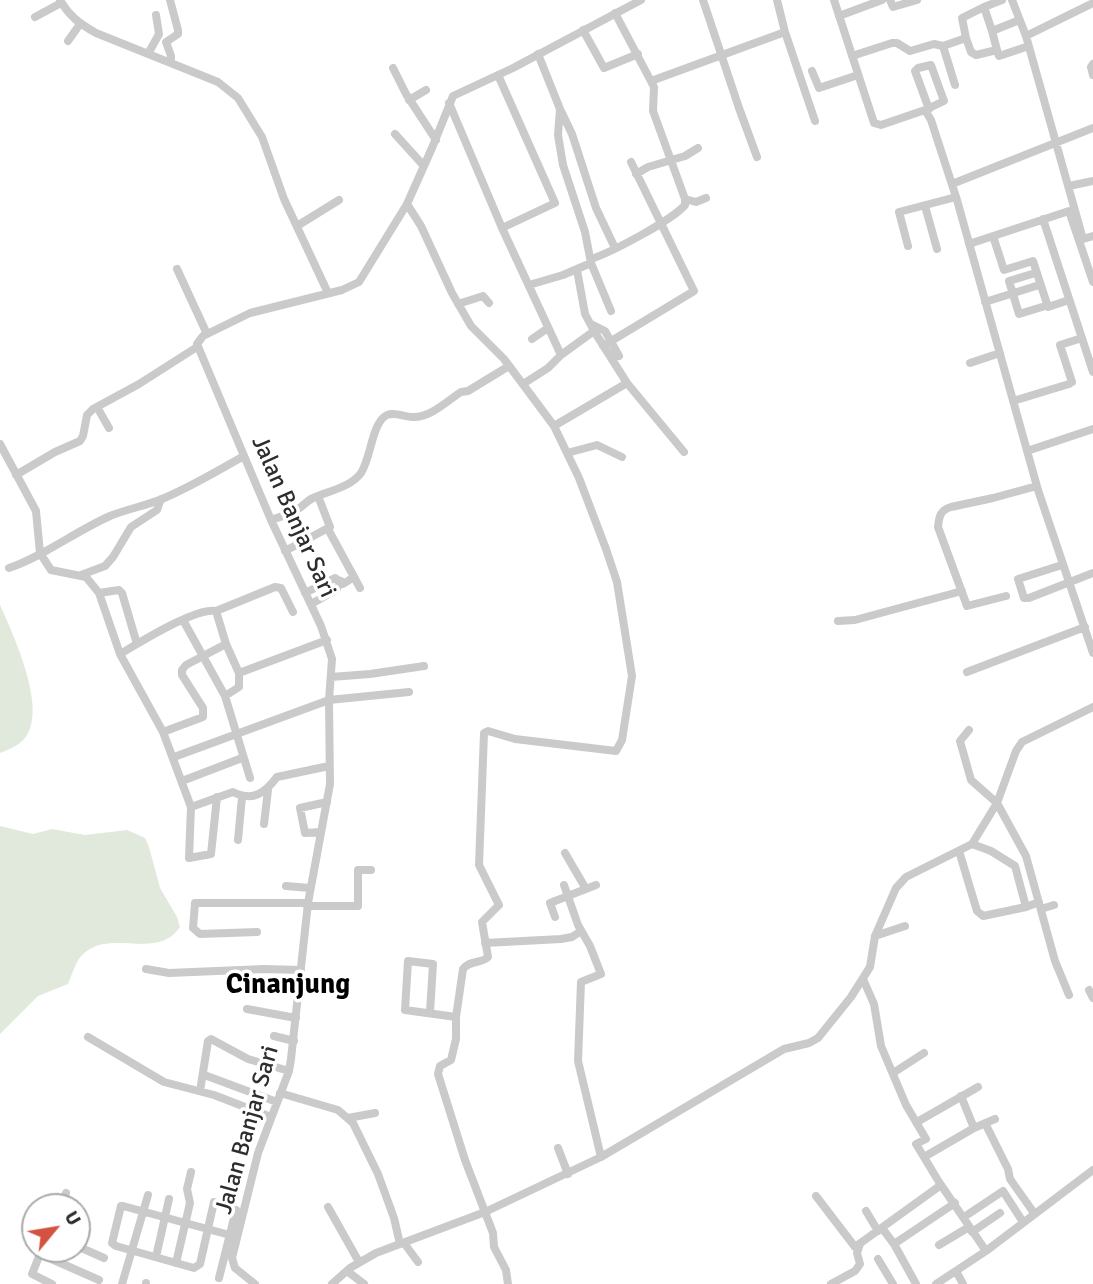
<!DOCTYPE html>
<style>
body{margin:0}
#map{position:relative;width:1093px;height:1284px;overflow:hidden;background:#fff;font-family:Signika,sans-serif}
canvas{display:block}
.north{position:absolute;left:21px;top:1193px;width:70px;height:70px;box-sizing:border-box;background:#fff;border:2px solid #ababab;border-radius:50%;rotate:60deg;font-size:19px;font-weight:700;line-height:28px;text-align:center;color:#2d2d2d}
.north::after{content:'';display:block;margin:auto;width:24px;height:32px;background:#d25341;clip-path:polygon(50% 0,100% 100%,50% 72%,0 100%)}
</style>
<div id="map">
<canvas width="1093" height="1284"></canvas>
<div class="north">U</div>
</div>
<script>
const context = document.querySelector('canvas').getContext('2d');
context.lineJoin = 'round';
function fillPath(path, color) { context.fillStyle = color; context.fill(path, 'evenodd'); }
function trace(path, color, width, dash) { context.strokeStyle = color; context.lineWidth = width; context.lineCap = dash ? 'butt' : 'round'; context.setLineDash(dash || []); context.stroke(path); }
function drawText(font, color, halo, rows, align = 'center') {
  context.font = font + ' Signika,sans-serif'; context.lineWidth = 7; context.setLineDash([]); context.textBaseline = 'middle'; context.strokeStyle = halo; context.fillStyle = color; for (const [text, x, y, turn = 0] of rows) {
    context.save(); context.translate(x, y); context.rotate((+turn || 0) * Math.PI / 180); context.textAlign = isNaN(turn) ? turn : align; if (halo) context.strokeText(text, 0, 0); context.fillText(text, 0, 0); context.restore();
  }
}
fillPath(new Path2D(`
 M0,605C13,634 46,705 27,735C21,745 10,749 0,753Z
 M0,826L33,834L52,829L85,835L127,830L145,838L149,847L160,888L177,917L180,927C157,961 111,928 83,954C76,960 72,975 68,984L38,996L0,1034Z`), '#e0e9dc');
trace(new Path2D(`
 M60,0C69,16 80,24 96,33L218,82L238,98L262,137L284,199L328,293
 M170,0L178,30V34L166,42L171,56V63
 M703,0L739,108L757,157
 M777,0L785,32L815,121
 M834,0L874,123L881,125L925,110L931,120L957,200L1038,490L1093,653
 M890,0L893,7L917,0
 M1012,0L1026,36L1093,3
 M984,7L1002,0
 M839,16L882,0
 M35,17L61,3
 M583,30L604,68L638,54
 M1026,36L1083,239L1093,236
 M966,38L962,18L984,7L992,31L1017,21
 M68,41L80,24
 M943,46L955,85
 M997,50L999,56L1026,47
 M148,54L159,34L156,15
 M538,54L560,109L558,135L563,165L585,232L591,263L611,311
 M852,56L892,43H897L910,51L934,44L943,46L966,38L971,52L976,55L997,50L992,31
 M1093,64L1091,67L1093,75
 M393,68L406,94L436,140
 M812,71L819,88L858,75
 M498,75L555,203L502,228
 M651,81L785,32
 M409,100L426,90
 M449,103L502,228L561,355
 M925,110L944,101L931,65L918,68L915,71L929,109
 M561,111L572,134L596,208L615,248
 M395,134L424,166
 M636,174L648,167L685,156L698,148
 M952,184L1093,128
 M1069,186L1093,181
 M685,199L696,202L706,198
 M407,204L421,226L452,293L471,326L504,359L554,426L579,478L606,549L617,582L632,676L622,740L616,751L515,739L488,731L484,733L479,865L499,905L482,922L488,957C481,964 469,960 463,969L456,1017L405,1010L408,961L433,964L430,1012
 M925,206L937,249
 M1043,219L1093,372
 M297,226L339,200
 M993,236L1004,270L1033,261L1048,307L1069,300
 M969,244L1069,211L1093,282
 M908,246L899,212L956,197
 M591,259C612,252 671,221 685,205V199L653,111L654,87L615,13
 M177,269L207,334
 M577,270L585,314L594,331L627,383L684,452
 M1032,274L1009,281L1019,314L1042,307
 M529,285L563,275L591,263
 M985,302L1036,286
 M458,304L483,296L489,303
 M591,324L605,331L619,356
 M532,339L548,328
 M603,346L694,291L631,162
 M970,363L1000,353
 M1072,382L1060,345L1082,338
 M523,384L548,368L561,355L594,331
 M1013,401L1069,384
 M97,407L109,428
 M554,426L627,383
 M0,444L36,511L40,553L51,570L86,577L99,593L120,654L163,732L191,807L189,858L211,854L217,797
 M1027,451L1093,429
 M567,453L597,445L622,457
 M16,475L55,452L80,441L83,436L87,415L93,409L139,384L197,347
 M271,520C279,517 288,515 296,510C303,507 306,501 313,498C329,491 351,487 361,473C371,458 372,422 387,415C396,411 405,418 414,417C431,417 447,401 461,392L468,391L509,366
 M328,529L360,588
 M285,551L330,527L318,496
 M1062,565L1018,579L1024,598H1029L1093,573
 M9,568C44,556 76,531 110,516C127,509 145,506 162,499C191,487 217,471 244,456
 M81,575L105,566L113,557L131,527L157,510L161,499
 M99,593L119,590L122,593L137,644
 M305,593L335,578L343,584L354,577
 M1006,596L967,606L938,527C939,517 940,510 951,507L993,498L1037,486
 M311,604L336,590L341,581
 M216,611L226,644L239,673V687L225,696L250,778
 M183,620L225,696
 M838,621L855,620L962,591
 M120,654C139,643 196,607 216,611L275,587L281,588L293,612
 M967,672L1085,627
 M239,673L327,640
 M331,677L370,674L424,666
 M969,730L960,741L971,780L997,803L1026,856L1055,961L1069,995
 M163,732L203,717V708L182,675V670L186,665L226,644
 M174,757L329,700L409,692
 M182,781L242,758
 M191,807L233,792C253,802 265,793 277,777L329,766
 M264,824L268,790
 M320,832L305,833L300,808L327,802
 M238,840L242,797
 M972,844L991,851L1015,866L1026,907L1039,902
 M959,851L977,911L983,916L1026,907
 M565,853L586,889
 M564,885L578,925L590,946L601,974L581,982L578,1061L601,1157
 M286,886L310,888
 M307,906H358V870H371
 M1041,909L1054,905
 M555,917L550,903L596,885
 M257,932L200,934L193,928L195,903H308
 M875,936L905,926
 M485,943L561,939L572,937L581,931
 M146,969L169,973L264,969L301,970
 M863,979L874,1004L881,1046L906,1105L926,1139L916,1144L939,1182L986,1251
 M1089,990L1093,998
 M247,1009L296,1018
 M456,1017V1039L451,1060L440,1066L438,1074L465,1160L493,1233L494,1247L506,1270L508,1284
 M274,1036L294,1041
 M88,1037L164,1082L214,1095L271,1117
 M893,1073L924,1053
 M207,1076L277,1102
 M200,1091L208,1041L211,1039L248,1059L289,1071
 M280,1093L338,1110L353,1123L378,1174L394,1218L400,1244
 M961,1096L974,1128
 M348,1118L375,1113
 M917,1122L978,1087
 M985,1123L1008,1169L1010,1179L1034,1213
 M558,1148L568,1174
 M924,1157L974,1128L995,1119
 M816,1196L855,1247L941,1185
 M214,1202L200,1264L194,1268L116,1246L112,1243L121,1206H123C161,1216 199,1227 237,1237
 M60,1207L66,1193
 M328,1207L359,1262
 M866,1211L878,1231
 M964,1217L1003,1191L1023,1222
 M77,1221L79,1222
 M882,1228L894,1244L916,1284
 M972,1232L1000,1213
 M404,1243L418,1262
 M894,1244L955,1203
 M939,1245L969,1227
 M77,1246L104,1258
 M156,1257L169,1199
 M878,1259L893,1284
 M176,1263L190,1203L187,1189L191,1172
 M347,1271L364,1284
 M956,1271L963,1284
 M219,1278L236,1210
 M52,1284L32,1274L40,1254L99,1280
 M122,1284L148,1195
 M146,1284V1283
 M255,1284L235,1268L232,1258L258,1153L289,1071L291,1059L308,903L330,784L329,700L332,659L321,626L271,520L197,344L203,336L250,313L342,290L359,282L407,204L432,148L453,96L513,68L641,0
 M332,1284L350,1268L376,1253L485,1212L601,1157L784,1049L809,1043L818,1038L851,997L870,967L875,936L896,888L906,877L972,844L997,803L1016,751L1022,742L1093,707
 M831,1284L855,1271L860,1264L857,1253L860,1244
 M936,1284L986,1251L1093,1170`), '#cacaca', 8);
drawText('24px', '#2d2d2d', '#fff', [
 ["Jalan Banjar Sari",293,517,66],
 ["Jalan Banjar Sari",248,1130,-74]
]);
drawText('bold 28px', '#000', '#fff', [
 ["Cinanjung",288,986]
]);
</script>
